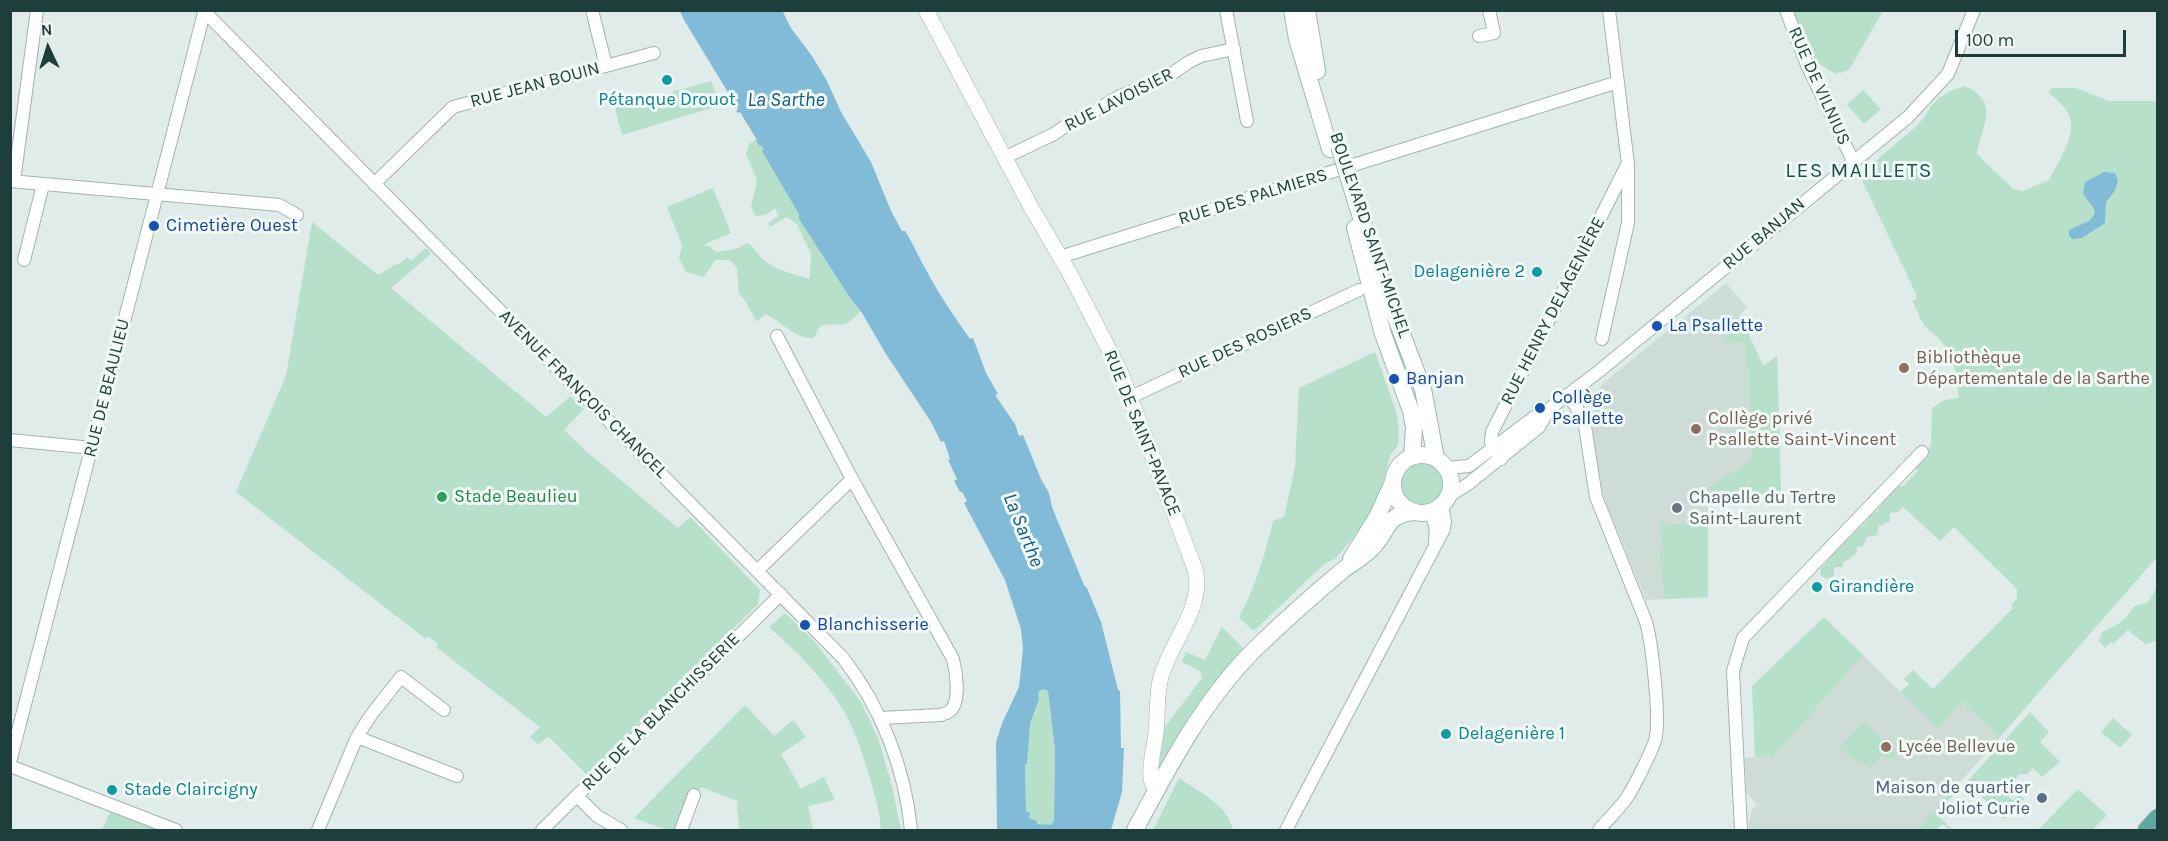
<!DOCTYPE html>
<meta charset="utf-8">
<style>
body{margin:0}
#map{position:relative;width:2168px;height:841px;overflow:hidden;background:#dfece9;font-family:Karla,sans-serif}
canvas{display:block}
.frame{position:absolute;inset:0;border:12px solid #1e3e3b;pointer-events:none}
.north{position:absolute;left:18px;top:18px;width:60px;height:60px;-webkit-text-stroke:4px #f0f9f6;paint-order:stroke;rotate:356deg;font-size:16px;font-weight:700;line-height:24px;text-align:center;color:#1e3e3b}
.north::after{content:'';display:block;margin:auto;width:21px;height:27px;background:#1e3e3b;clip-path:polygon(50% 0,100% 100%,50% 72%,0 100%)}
.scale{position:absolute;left:1955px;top:30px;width:171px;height:27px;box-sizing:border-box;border:3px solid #1e3e3b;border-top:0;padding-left:8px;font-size:18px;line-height:21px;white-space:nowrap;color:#1e3e3b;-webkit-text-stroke:4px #f0f9f6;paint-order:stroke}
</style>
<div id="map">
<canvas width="2168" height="841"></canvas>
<div class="frame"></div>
<div class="north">N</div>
<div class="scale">100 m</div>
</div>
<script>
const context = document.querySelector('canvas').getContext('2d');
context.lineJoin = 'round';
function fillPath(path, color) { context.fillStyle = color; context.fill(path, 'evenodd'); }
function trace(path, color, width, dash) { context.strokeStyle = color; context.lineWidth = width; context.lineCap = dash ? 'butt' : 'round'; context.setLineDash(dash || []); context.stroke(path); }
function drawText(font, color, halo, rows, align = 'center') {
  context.font = font + ' Karla,sans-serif'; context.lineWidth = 6; context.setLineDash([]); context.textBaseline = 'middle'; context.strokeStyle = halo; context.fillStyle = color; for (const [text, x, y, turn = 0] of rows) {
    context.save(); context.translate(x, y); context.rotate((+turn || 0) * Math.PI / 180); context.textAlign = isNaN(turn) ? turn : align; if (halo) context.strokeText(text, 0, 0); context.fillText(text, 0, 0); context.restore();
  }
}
fillPath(new Path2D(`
 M1726,283L1747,307L1740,315L1763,366L1777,356L1781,492L1723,498L1708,496V597L1646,600L1603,495L1593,440L1594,398L1602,384Z
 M1863,655L1937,728L1961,702L2000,737L1918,830H1749V822L1752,810L1757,805L1746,792L1745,758L1774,756Z`), '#cedcd8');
fillPath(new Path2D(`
 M1791,11H1883L1849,70L1835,74L1810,58Z
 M711,81L721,105L622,135L615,108Z
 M1965,86C2001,103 1982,124 1977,154L2013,189L2023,191L2049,180C2059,161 2081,130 2066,110C2062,104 2055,98 2049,93L2051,88H2076L2109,101H2157V557L2000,737L1961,702L1938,729L1900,692L1909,684L1904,679L1913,670L1933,689L2013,608L2011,606L2017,598V590L2013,585L1954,527L1940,541L1903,507L1898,512L1890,513V521L1879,526L1877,535L1867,537L1863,546L1857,547L1856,554L1843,563V567H1834V576L1827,579L1821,576L1820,570L1836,550L1868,520L1870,515L1877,511L1891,487L1903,486L1918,471L1914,468L1931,445L1932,408L1944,400L1959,398C1957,375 1954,353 1936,336C1930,331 1924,326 1920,318C1917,312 1916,307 1912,301L1916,299V294L1862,180C1870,159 1906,139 1922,120C1929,112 1928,107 1939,98C1947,92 1955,89 1965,86Z
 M1863,90L1881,109L1864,124L1847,105Z
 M761,137L866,303C860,311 854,321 844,324C836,326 829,322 820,326L814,338C796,340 781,321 765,314L757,322L746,302L739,294L737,267L729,260H715L704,277L686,272L679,259L682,245L667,207L713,188L731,233L703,245L709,246L716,252L736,249L747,243C757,249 757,255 764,260C777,271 794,274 810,279L811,254L797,224L787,217L770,227L768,223L779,216L775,208L766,215L756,216L751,207L757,180L746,154L749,144Z
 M312,222L378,275L396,264L398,265L407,257L411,261L426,248L431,254L391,288L546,417L571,396L584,409L564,430L587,452L678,528L690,517L760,590L758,604L587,775L549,737L538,744L530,737L540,727L436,647L438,644L428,636L426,639L236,492L286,376Z
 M1743,323L1763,366L1777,356L1781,492L1723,498L1712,496L1710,487L1752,460L1749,369L1746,365L1745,342L1720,343Z
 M1375,352L1396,411L1399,430L1398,445L1390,456L1377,502L1356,534L1335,559L1324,564L1254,631L1239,618C1255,587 1265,555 1273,521L1284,517L1295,467L1299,388Z
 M1400 485a22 22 0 1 1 44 0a22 22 0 1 1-44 0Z
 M1663,521L1664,525L1708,522V597L1665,599L1660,555L1661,550L1664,549L1663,545H1662L1660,522Z
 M2157,577V641L2145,644L2128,630L2113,644L2111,642L2105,648L2099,641L2102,632C2116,626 2126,621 2134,606L2147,603L2156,589Z
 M785,613L814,641L861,702L878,738L892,786L901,830H881C880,811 874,791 868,772C862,752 855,731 845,713C826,680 797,652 769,627Z
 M1824,617L1863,655L1774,756L1755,757L1752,686Z
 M1222,627L1243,648C1209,686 1184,723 1159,767L1164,728L1202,678L1200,671L1182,662L1186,652L1205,660Z
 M1043,689L1048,691L1055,750L1054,821L1051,825C1039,827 1031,822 1026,812L1025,764L1027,763L1030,724L1039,699L1038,692Z
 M745,705L774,736L793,720L806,737L781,754L801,789L824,777L835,800L808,806L813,830H739L737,801L701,787L684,830H667L634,818Z
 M2030,712L2049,732L2040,742L2060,762L2042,777L2033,768L2027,774H2020L2015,779L2017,786L2007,795L2013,800L2019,794L2024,799L2004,819L1967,782Z
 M2113,718L2132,735L2120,748L2101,732Z
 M1864,723L1898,753L1892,759L1882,755L1870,767L1838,749Z
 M1179,778C1198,791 1229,806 1233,830H1153Z
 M2078,789L2107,815L2092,830H2038Z
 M1953,790L1955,793L1936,814L1953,830H1950L1943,824L1935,830H1918Z
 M111,810L162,830H102Z`), '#b6e0c9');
fillPath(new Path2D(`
 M780,11L783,12L791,28L812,56L827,81L841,112L871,162L891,211L902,231H905C913,243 918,256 925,268C938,293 954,316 970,339L973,338L986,373L998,394L995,395L1015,424L1019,436L1023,435L1041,479L1049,493L1052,507L1084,585L1087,588L1101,622L1118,690L1120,691L1121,748H1124L1122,792L1111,830H997L996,742L1003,721L1019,687L1023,649L1021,629L1005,580L964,503L967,501L962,492H960L954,481L957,479L948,460L950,459L944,441L941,442L931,422L886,354L862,313L851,299L799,219V214L762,151L764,150L762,146H760L756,141L757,140L740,112L738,113L736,111L738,109L684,20L680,11ZM1043,689L1048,691L1055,750L1054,821L1051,825L1037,824V821L1029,818L1030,812H1026L1025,764H1027L1030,724L1039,699L1038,692Z
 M2104,172L2115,173L2118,181L2114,192L2106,202L2105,223L2082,238L2072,239L2069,235V230L2089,221L2095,214L2094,209L2083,194L2085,182Z`), '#81bbd8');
const minor = new Path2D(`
 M203,10L843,658C881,707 905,768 911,830
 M592,10L606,66
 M1226,10L1247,121
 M1786,10L1807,65L1853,161
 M1479,36L1494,33L1489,10
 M1006,157L1054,134L1071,122L1095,111L1118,97L1170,75L1189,62L1201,56L1234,49
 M10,181L279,205L297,215
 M14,181L37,10
 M374,184L453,107L654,53
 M1060,257L1618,82
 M24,260L43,185
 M777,336L852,479L953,659C956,671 961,702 950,711C947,713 944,714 941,715L880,718
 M1602,339L1628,223V164L1609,10
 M1567,396L1576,406L1585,426L1596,497L1646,622C1652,643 1661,722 1655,741C1650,755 1634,787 1626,799C1618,810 1607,820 1599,830
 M1131,397L1359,290
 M10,440L92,448
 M1501,459L1491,442L1492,432L1627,165
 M1446,468L1469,466L1533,418L1549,409L1598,372L1908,117L1948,74L1974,10
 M1448,497L1468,484L1539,427L1549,410
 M1427,513C1437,520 1436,530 1435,542
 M758,570L852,479
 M357,737L457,776
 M10,762L204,13
 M10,766L176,830
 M577,796L597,816L621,830
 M318,830L357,737L371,715L401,677L444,710
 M542,830L781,594
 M681,830L694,795
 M1286,830L1444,529L1445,521L1442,506
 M1741,830L1733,671L1743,638L1922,452`);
const tertiary = new Path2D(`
 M926,10L1032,209L1069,272L1120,371L1195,569C1205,607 1171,641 1161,677C1156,695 1158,713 1156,732C1155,746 1149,763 1151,777C1151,783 1154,786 1157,790`);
const secondary = new Path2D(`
 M1292,10L1297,39L1330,149
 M1307,10L1317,71
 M1356,202L1384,287L1423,389L1436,459
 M1355,228L1383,334L1411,411L1414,428L1412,457
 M1393 484a29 29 0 1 1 58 0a29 29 0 1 1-58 0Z
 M1351,559L1377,517L1393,482
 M1135,830C1169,766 1203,701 1255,649C1283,622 1313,595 1343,570C1352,563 1364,557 1372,548C1390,530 1384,515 1414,512`);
const primary = new Path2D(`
 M2147,830L2158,818`);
trace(minor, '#a1b4b1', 14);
trace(tertiary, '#a1b4b1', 16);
trace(secondary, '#9db9b4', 18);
trace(primary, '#c0c9c8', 20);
trace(minor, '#fff', 12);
trace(tertiary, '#fff', 15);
trace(secondary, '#fff', 16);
trace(primary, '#5fa7a1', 18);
trace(new Path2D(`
 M2157,830H2158`), '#597a77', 1.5);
const secondaryBridge = new Path2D(`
 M1339,146L1356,202`);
trace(secondaryBridge, '#9db9b4', 18, []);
trace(secondaryBridge, '#fff', 16);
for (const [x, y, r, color] of [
 [667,80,6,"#0f9aa8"],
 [154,226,6,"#1a4fb4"],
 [1537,272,6,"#0f9aa8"],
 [1657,326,6,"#1a4fb4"],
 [1904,368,6,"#8d6e63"],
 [1394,379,6,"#1a4fb4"],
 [1540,408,6,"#1a4fb4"],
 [1696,429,6,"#8d6e63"],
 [442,497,6,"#2e9e5b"],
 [1677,508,6,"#6b7280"],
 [1817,587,6,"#0f9aa8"],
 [805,625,6,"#1a4fb4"],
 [1446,734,6,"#0f9aa8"],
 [1886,747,6,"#8d6e63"],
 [112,790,6,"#0f9aa8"],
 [2042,798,6,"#5c6f8a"]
]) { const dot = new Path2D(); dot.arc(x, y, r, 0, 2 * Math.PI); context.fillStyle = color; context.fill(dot); trace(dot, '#f0f9f6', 2); }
drawText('18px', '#1e3e3b', '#f0f9f6', [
 ["RUE JEAN BOUIN",535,85,-15],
 ["RUE DE VILNIUS",1819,86,66],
 ["RUE LAVOISIER",1119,100,-27],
 ["RUE DES PALMIERS",1253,197,-17],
 ["RUE BANJAN",1764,234,-40],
 ["BOULEVARD SAINT-MICHEL",1370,235,71],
 ["RUE HENRY DELAGENIÈRE",1553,311,-63],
 ["RUE DES ROSIERS",1245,343,-25],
 ["RUE DE BEAULIEU",107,388,-76],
 ["AVENUE FRANÇOIS CHANCEL",583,394,45],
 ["RUE DE SAINT-PAVACE",1142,433,68],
 ["RUE DE LA BLANCHISSERIE",661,712,-45]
]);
drawText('18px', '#0d838f', '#f0f9f6', [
 ["Pétanque Drouot",667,100,"center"],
 ["Delagenière 2",1525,272,"right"],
 ["Girandière",1829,587],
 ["Delagenière 1",1458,734],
 ["Stade Claircigny",124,790]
], 'left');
drawText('18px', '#164399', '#f0f9f6', [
 ["Cimetière Ouest",166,226],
 ["La Psallette",1669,326],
 ["Banjan",1406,379],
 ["Collège",1552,398],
 ["Psallette",1552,419],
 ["Blanchisserie",817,625]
], 'left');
drawText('18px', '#785e54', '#f0f9f6', [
 ["Bibliothèque",1916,358],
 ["Départementale de la Sarthe",1916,379],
 ["Collège privé",1708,419],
 ["Psallette Saint-Vincent",1708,440],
 ["Lycée Bellevue",1898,747]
], 'left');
drawText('18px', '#27864d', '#f0f9f6', [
 ["Stade Beaulieu",454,497]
], 'left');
drawText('18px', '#5b616d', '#f0f9f6', [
 ["Chapelle du Tertre",1689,498],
 ["Saint-Laurent",1689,519]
], 'left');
drawText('18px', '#4e5e75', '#f0f9f6', [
 ["Maison de quartier",2030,788],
 ["Joliot Curie",2030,809]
], 'right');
drawText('italic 20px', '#135a80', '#f0f9f6', [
 ["La Sarthe",786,100],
 ["La Sarthe",1023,530,68]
]);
context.letterSpacing = '1.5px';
drawText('21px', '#18524f', '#f0f9f6', [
 ["LES MAILLETS",1859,171]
]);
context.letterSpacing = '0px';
</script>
